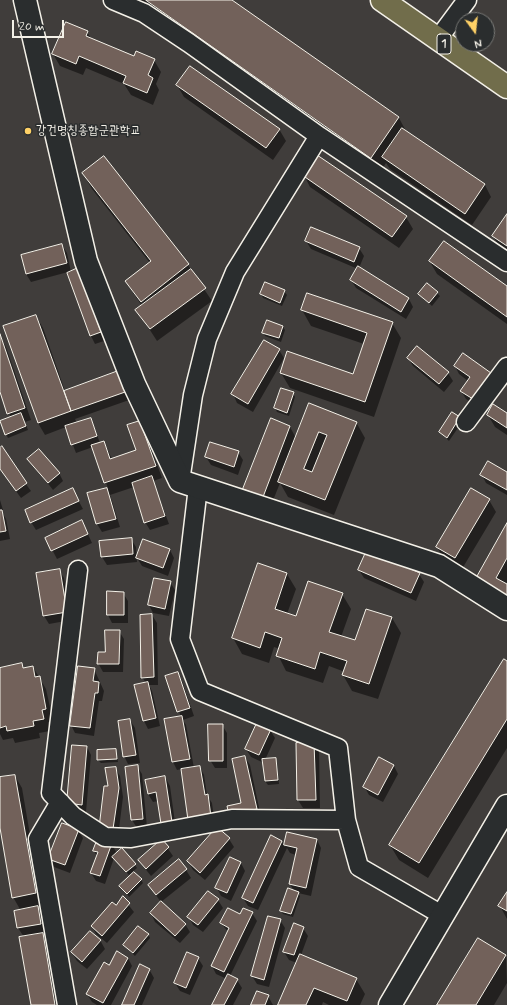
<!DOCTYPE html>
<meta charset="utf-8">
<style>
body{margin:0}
#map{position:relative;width:507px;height:1005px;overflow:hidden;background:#403d3b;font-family:Mynerve,sans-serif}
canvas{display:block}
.north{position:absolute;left:455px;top:12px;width:40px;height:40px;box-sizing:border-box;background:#2a2d2e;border:1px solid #7b7b78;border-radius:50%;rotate:165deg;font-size:11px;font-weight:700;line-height:16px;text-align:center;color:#f4f1e8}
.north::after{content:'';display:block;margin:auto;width:14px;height:18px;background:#ffd166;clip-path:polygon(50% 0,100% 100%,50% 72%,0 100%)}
.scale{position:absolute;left:12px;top:20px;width:52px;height:18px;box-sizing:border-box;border:2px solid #f4f1e8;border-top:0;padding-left:5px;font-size:12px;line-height:14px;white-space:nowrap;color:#f4f1e8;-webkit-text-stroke:3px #2a2d2e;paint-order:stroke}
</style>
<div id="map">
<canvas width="507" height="1005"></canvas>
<div class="north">N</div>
<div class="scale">20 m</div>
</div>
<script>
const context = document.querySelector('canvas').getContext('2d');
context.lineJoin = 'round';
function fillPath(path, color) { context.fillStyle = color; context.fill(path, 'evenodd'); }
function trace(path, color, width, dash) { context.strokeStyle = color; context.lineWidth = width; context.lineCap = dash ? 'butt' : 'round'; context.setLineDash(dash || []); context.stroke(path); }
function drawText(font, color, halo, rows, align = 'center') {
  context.font = font + ' Mynerve,"Poor Story",sans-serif'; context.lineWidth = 3; context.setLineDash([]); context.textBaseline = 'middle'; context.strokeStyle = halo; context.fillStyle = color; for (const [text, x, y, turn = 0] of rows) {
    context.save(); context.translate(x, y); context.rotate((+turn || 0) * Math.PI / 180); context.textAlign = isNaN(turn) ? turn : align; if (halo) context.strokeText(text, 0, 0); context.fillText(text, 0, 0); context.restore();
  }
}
fillPath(new Path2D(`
 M110,0H230L399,118L407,133L485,185L491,197L472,225L390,169L386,163L380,172Z
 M87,32L92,40L134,57L154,60L161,72L156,84L159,90L153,105L131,95L124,84L86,68L83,75L60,66L53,54Z
 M177,85L279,129L286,141L273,160L184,97Z
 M104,157L188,265L212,301L157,341L137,310L142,306L126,282L150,263L92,189L83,173Z
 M304,175L406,217L413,229L399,248L310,187Z
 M507,215V255L502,251L493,236Z
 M306,241L359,248L364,256L359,268L409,299L413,307L406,319L356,288L351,280L358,269L311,249Z
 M62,245L67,253L71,272L82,278L104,341L95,344L91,336L68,272L31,282L26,274Z
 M430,262L507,287V324L437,274Z
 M284,291L287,295L282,306L263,298L261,294Z
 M437,293L440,296L432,306L419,294Z
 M302,310L392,323L401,338L374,417L290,388L281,373L353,375L364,344L311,326Z
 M36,316L43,328L65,391L121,372L132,399L75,419L77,423L91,419L100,443L104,442L112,459L137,450L140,422L146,434L162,478L153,481L169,524L150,530L145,522L134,487L110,495L120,527L102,532L97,524L88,494L108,488L93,447L76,453L66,427L45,435L38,423Z
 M283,327L285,330L281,342L265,336L263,332Z
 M0,336L6,347L31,420L25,422L28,430L8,438L6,434L11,418L0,389Z
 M279,350L284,358L253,412L237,403L233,394Z
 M408,358L448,373L453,381L444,392L413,366Z
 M455,366L490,373L495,381L478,407L466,399L461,391L468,381L459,374Z
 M293,393L295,397L289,416L277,412L275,408Z
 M310,404L356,422L365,438L334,515L288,497L280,483L270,508L251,501L244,489L271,420L290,427L296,438Z
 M452,413L462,422L449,441L440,432Z
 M507,414V435L495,427L488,415Z
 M0,449L31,491L21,498L0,469Z
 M238,452L243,460L238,475L211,465L206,457Z
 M29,459L59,473L63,481L53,490Z
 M507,473V495L486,483L482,475Z
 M77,498L83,509L36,530L31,522Z
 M0,500L3,510H1L6,519L10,539L0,541Z
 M489,500L496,512L462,569L444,559L437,547Z
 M507,525V582L505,585L507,586L481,596Z
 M86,530L92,543L57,559L46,538Z
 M131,539L136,547L137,562L107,565L102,557Z
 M170,550L174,558L168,576L142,566L137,558Z
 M59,570L64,578L71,620L49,624L44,616Z
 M359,570L419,574L424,582L416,601L364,578Z
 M287,574L296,589L287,614L296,617L342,594L351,609L341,637L356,642L392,618L401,633L378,699L352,691L343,675L345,672L329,666L323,683L286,671L278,655L280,649L274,647L269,663L242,654L233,638Z
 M170,582L175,590L169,616L153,613L149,605Z
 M123,593L128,601V623H112L108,615Z
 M152,615L157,623L158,685H149L152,691L160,726L148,729L144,721L135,686L146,683L142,677Z
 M119,631L124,639L123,672H103L98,663Z
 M507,662V748L428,878L399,860L390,845Z
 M21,664L24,669L33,667L46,689L53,721L48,722L50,731L39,733L40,738L15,743L13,738L3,740L0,734V669Z
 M94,669L104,691L102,701H99L94,736L75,733L71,725Z
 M178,673L182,681L194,716L183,720L186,725L194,768L200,767L204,775L207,795L212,803L215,825L182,769L177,770L173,762L181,717L167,677Z
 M130,720L135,728L140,763L128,764L124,756Z
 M222,725L227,733V768H215L210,760Z
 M270,730L275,738L265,760L275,759L277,763L279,784L268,785L265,781L264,763L251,757L246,749Z
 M314,743L319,751L320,808H303L298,800Z
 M87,747L91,755L86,812L72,811L68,803Z
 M116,750L118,762L101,763L98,760Z
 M245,757L250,765L261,817L242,803Z
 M137,766L142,774L147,827L137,828L132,820L127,767Z
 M394,766L398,774L383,802L369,795L364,786Z
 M115,768L120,776L123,797L118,837L105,836L109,788Z
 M15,776L22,788L42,905L37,906L42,916L45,932H42L49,946L60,1005H32L24,937L18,928L21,911L13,897L0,822V778Z
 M165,777L170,786L176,830L158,801L153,802L148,794Z
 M217,828L229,839L234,847L205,880L193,870L188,861Z
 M78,830L83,838L70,873L54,867L49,859Z
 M288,833L317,840L321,848L311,896L298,893L300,896L293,917L283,914L281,911L294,891L290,884L296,855L290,853L287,848L258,910L248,906L243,898L282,842L285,847Z
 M162,840L173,856L151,876L139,861Z
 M112,844L116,852L115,856L135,865L137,868L129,875L114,858L105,884L96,881L91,873L97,856L94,851Z
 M241,863L245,871L231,901L221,896L217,888Z
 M186,870L191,878L161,902L149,886Z
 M141,880L143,883L129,897L121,886Z
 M507,894V919L500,906Z
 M123,898L134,912L107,943L96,934L92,926Z
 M218,900L223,908L203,932L193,925L189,917Z
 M151,913L185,924L190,932L180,943L155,922Z
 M252,913L257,921L230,976L237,980L242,988L233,1005H213L227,979L216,974L212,966L228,932L221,923L240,915Z
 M280,920L285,928L269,987L257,984L252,976Z
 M303,928L308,936L301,955L356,979L365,994L360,1005H329L323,1002L322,1005H279L297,963L289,960L284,952Z
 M148,934L150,938L135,956L124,945Z
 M100,940L105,949L87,969L77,961L72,953Z
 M506,955L507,983L494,1005H438Z
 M128,958L132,966L111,1005H97L92,1002L87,994L109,966Z
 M198,958L203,966L190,995L180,991L175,983Z
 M149,969L154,978L142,1005H123Z
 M268,996L273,1005H252Z`), '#0007');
const building = new Path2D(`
 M146,0H232L399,117L371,158Z
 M66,22L88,31L86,36L134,56L136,51L155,59L148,75L153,78L147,93L123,83L126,76L79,56L76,64L52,54Z
 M190,66L280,129L266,148L176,85Z
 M402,128L485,184L465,214L382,157Z
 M317,155L407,216L392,237L302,175Z
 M104,156L189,264L141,302L125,281L151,261L82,173Z
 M507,214V246L492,236Z
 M311,227L360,247L354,262L305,241Z
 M444,241L507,286V317L429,261Z
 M62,244L67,263L26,274L21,255Z
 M358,266L409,298L401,312L350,280Z
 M78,268L101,332L90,336L67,273Z
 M191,269L206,288L150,329L135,310Z
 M265,282L285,290L280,303L260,294Z
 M427,283L438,292L429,303L418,294Z
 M307,293L393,322L365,402L280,373L287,351L353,374L367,333L301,310Z
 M36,315L71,411L38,423L3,326Z
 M267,320L283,326L279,338L262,333Z
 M0,334L25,408L7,414L0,392Z
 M264,340L280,349L248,404L231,394Z
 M417,346L449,372L439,384L407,358Z
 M463,353L491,373L473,399L460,391L470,377L454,366Z
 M121,370L128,391L71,411L64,391Z
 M281,388L294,392L287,413L274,408Z
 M309,403L357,422L325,500L278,482ZM319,432L327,435L312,472L304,469Z
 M493,404L507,413V428L487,415Z
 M452,412L460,417L447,438L439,432Z
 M21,413L26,426L5,435L0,421Z
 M91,418L97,436L71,445L65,426Z
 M271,418L290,426L263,497L243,489Z
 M140,421L156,466L104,483L91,445L104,441L110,459L136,450L127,425Z
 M210,442L239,451L234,467L205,457Z
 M2,446L27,483L16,491L0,469V448Z
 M39,449L60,473L48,483L27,459Z
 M488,461L507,472V490L480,475Z
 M152,476L165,516L144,523L132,483Z
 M73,488L79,501L30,523L25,510Z
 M107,488L116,519L96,524L87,493Z
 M471,488L490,499L455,558L436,547Z
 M0,510H2L6,531L0,532Z
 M82,520L88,534L51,551L45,538Z
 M507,523V558L496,578L507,584V597L473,584Z
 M132,538L133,554L101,557L99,541Z
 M143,539L170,549L163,568L136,558Z
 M367,550L420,573L411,593L358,570Z
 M258,563L287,573L275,609L296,616L308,581L343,593L329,632L355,640L366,609L392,617L369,684L342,675L347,661L320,652L315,669L276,656L282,638L265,632L260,648L232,638Z
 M60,569L67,612L43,616L36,573Z
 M154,578L171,581L165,609L148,605Z
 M107,591L124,592V615H107Z
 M152,614L154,677L141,678L140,615Z
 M105,630H120L119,664H97L98,652H105Z
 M504,659L507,661V719L419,863L389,845Z
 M22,663L23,668L33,666L35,677L40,676L46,709L42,710L44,719L33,721L34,726L7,731L6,726L0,728V668Z
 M78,666L95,668L93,681L99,682L98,693H95L90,728L70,726Z
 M178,672L190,708L177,712L165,676Z
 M148,682L156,718L143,721L134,685Z
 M182,716L190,759L172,762L164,719Z
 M130,719L136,755L123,757L118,721Z
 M257,723L271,729L259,755L245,749Z
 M208,724H223V761H209Z
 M314,742L316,800H297L296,743Z
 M72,745L87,746L82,805L67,803Z
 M116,749L117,759L97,760V750Z
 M245,756L257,809L229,815L227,806L241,803L232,759Z
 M379,757L394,765L378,795L363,787Z
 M276,758L278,780L265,781L262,759Z
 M138,765L143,819L131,820L125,767Z
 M200,766L205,795L208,794L211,817L188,820L181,769Z
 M116,767L119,788L113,829L99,828L104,786H108L105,768Z
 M15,775L36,893L12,898L0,828V777Z
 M165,776L172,822L161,824L156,792L148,794L145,780Z
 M62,823L79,829L65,865L48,859Z
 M217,827L230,838L200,873L187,861Z
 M287,832L317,839L306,888L289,884L297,848L284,845Z
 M271,835L282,841L253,903L242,898Z
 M98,838L112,843L100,876L90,873L98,852L93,851Z
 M162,839L169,847L146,869L138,860Z
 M122,848L136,864L126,872L112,857Z
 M230,857L241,862L227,893L215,888Z
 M179,859L187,869L156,895L148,885Z
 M134,872L142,879L127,894L119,886Z
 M288,888L299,892L291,914L280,911Z
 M208,891L219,899L198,925L187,917Z
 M507,892V911L498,906Z
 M123,896L130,903L102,936L91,926L112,902L116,905Z
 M161,901L186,924L175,936L150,913Z
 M38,906L41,924L17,928L14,911Z
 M228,908L240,914L243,908L253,912L224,972L211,966L229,928L220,923Z
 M268,916L281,919L264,980L251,976Z
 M294,923L304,927L294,955L283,952Z
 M138,926L149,934L133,953L123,945Z
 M90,931L101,940L82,962L71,952Z
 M43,933L55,1005H31L19,937Z
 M478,938L506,955L476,1005H437Z
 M117,951L128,958L103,1003L86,994L104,962L109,965Z
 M187,952L199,957L186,988L174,983Z
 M300,954L357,978L347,1001L314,988L306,1005H278Z
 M140,964L150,969L134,1005H122Z
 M228,974L238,979L224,1005H212Z
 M257,991L269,995L265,1005H251Z`);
fillPath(building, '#72615a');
trace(building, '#f4f1e8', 1);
const minor = new Path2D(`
 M113,0L144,13L189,43L319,136L235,272L207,339L193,395L180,481
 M438,39L467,0
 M319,136L507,262
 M466,422L507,367
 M198,487L180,639L200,691L338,748L346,820L359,867L442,915
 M78,570L51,793L73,816L105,837L131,838L232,819L346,820
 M60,802L38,839L67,1005`);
const tertiary = new Path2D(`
 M25,0L86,261L134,384L180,481L439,566L507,609
 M390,1005L507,806`);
const primary = new Path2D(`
 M382,0L507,87`);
trace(minor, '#f4f1e8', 21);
trace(tertiary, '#f4f1e8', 25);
trace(primary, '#f4f1e8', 25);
trace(minor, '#2a2d2e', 18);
trace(tertiary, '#2a2d2e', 22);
trace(primary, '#716d4b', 22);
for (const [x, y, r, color] of [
 [28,131,4,"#ffd166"]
]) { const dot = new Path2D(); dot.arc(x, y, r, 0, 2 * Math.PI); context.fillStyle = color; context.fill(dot); trace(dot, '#2a2d2e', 1.5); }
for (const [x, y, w] of [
 [444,44,14]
]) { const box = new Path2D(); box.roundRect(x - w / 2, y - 10, w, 20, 3); context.fillStyle = '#2a2d2e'; context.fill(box); trace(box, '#f4f1e8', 1); }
drawText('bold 12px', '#f4f1e8', null, [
 ["1",444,44]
]);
drawText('13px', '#f4f1e8', '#2a2d2e', [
 ["강건명칭종합군관학교",36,131]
], 'left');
</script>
